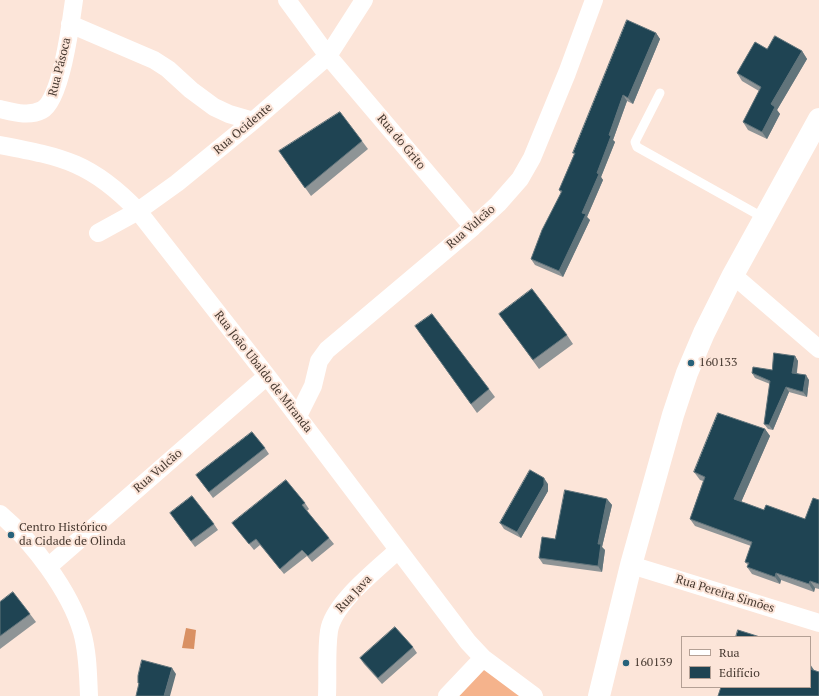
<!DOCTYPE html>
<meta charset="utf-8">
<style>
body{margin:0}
#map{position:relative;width:819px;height:696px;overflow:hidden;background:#fce5d9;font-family:"PT Serif",serif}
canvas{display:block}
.legend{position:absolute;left:681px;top:636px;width:130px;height:52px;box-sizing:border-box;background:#fce5d9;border:1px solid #b4a095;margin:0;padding:5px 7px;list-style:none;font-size:12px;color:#473930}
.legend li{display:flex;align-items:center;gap:8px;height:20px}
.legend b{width:20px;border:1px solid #b4a095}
</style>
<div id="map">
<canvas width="819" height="696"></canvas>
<ul class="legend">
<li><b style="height:5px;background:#fff"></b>Rua</li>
<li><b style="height:11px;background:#1f4453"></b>Edifício</li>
</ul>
</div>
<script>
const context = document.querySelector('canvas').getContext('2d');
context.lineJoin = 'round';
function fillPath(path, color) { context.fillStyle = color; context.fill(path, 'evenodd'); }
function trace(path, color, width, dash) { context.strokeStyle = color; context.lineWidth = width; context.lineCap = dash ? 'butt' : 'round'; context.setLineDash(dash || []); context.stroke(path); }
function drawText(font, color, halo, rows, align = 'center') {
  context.font = font + ' "PT Serif",serif'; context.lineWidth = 4; context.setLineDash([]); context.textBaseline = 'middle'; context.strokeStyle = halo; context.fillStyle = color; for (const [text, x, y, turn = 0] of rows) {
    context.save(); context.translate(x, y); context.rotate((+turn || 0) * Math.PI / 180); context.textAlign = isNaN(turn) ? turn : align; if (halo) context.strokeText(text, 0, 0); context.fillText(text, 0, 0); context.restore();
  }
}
fillPath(new Path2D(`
 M484,667L524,696H456Z`), '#f5b38c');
fillPath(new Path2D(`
 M186,628L196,630L194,649L182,648Z`), '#d99063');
trace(new Path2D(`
 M660,93L635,142L637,147L764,218`), '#fff', 9);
trace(new Path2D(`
 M287,0L328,56L473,227
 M70,24L154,60L168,69L191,90L214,107L229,114L253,121
 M0,109C13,112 29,117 42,110C61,101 71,22 74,0
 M0,145C64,157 92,163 138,211L267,376L468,642L483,658L534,696
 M98,233L138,211L177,183L253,121L328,56L364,0
 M733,275L819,349
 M298,416L313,386L319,361L327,350L473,227L498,204L520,179L532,158L567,73L594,0
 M0,514C32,541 70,591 82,632C88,653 88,675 89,696
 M631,565L819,623
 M48,567L267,376
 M327,696C328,675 326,652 329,631C333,603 378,569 398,550
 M447,696L483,658`), '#fff', 18);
trace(new Path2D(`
 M599,696L631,565L673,415L687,373L704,333L733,275L819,119`), '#fff', 22);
fillPath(new Path2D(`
 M656,33L660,39L633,104L627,101L613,140L615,142L601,177L603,180L587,217L590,220L563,277L535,265L531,259L561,193L559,190L574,154L573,153Z
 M767,49L802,51L807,59L777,110L780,114L767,139L748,130L743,122L759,91L742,81L737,73Z
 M362,141L368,149L311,196L279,151Z
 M499,314L567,335L573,344L539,369Z
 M415,326L489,389L495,397L477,413Z
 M795,356L798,361L797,373L809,380L807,397L789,392L773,430L768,429L764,424L770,384L755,378L752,373L772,370Z
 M765,429L770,436L741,502L764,510L805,519L819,500V589L815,588L814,592L781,580L780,584L752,574L747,567L748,565L745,562L751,546L695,526L690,519L703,481L700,480L694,472Z
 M265,448L269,454L213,498L196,475Z
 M548,484V491L521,538L504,529L500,523Z
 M607,499L612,505L602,547L605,550L602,572L543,564L539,558Z
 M305,503L309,509L307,511L334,544L312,562L307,556L284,574L260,545L254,550L232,523Z
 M174,519L214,524L218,530L195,547Z
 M0,602L30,614L36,622L0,649Z
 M413,647L417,653L382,684L364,664L360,658Z`), '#8e9496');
fillPath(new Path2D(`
 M656,33L660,39L633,104L628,98Z
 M802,51L807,59L777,110L780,114L767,139L762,132L771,104Z
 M623,95L627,101L613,140L615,142L601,177L603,180L587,217L590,220L563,277L559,271L582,213L597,173L609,135Z
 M795,356L798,361L796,378L792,373Z
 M806,375L809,380L807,397L803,392Z
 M786,387L789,392L773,430L769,425Z
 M765,429L770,436L739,507L734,499Z
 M544,478L548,484V491L521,538L517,532Z
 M607,499L612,505L602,547L605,550L602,572L598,566V544Z
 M776,573L781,580L780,584L775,577Z
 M810,581L815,588L814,592L809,584Z
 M810,664L814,670L812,676L810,674Z
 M172,668L176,674L170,696H164Z`), '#61747b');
const building = new Path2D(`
 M627,20L656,33L628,98L623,95L609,135L611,136L597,173L599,174L582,213L586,214L559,271L531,259L542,230L562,191L559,190L575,153H573Z
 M775,36L802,51L771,104L775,107L762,132L743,122L761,87L737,73L755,42L767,49Z
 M340,112L362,141L305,188L279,151Z
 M532,289L567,335L533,360L499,314Z
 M432,314L489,389L471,404L415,326Z
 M774,353L795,356L792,373L806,375L803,392L786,387L769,425L764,424L770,381L752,373L753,367L772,370Z
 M718,413L765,429L734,499L764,510L766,505L805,519L813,498L819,500V584L810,581L809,584L776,573L775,577L747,567L749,563L745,562L752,542L690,519L705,477L694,472Z
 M252,432L265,448L209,492L196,475Z
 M530,470L544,478V485L517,532L500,523Z
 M286,480L305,503L302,505L329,538L308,556L302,550L280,569L256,539L249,544L232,523Z
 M565,490L607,499L598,544H601L598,566L539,558L542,537L555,539Z
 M192,496L214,524L191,541L170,513Z
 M13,592L30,614L0,636V602Z
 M395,627L413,647L378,678L360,658Z
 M738,630L760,637H736Z
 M142,660L172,668L164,696H136L139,683H138V676Z
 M810,669L819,672V696H718L721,687H810Z`);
fillPath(building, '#1f4453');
trace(building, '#61747b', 1);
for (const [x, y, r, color] of [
 [691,363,4,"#27627b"],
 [11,535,4,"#27627b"],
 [626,663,4,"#27627b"]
]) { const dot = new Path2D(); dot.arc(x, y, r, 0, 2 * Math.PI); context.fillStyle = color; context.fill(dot); trace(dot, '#fce5d9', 1.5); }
drawText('12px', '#473930', '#fce5d9', [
 ["Rua Pásoca",60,67,-76],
 ["Rua Ocidente",243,129,-40],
 ["Rua do Grito",401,142,50],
 ["Rua Vulcão",471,227,-41],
 ["Rua João Ubaldo de Miranda",263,372,52],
 ["Rua Vulcão",158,471,-41],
 ["Rua Java",354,594,-47],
 ["Rua Pereira Simões",725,594,17]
]);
drawText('12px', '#473930', '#fce5d9', [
 ["160133",699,363],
 ["Centro Histórico",19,528],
 ["da Cidade de Olinda",19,542],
 ["160139",634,663]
], 'left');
</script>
